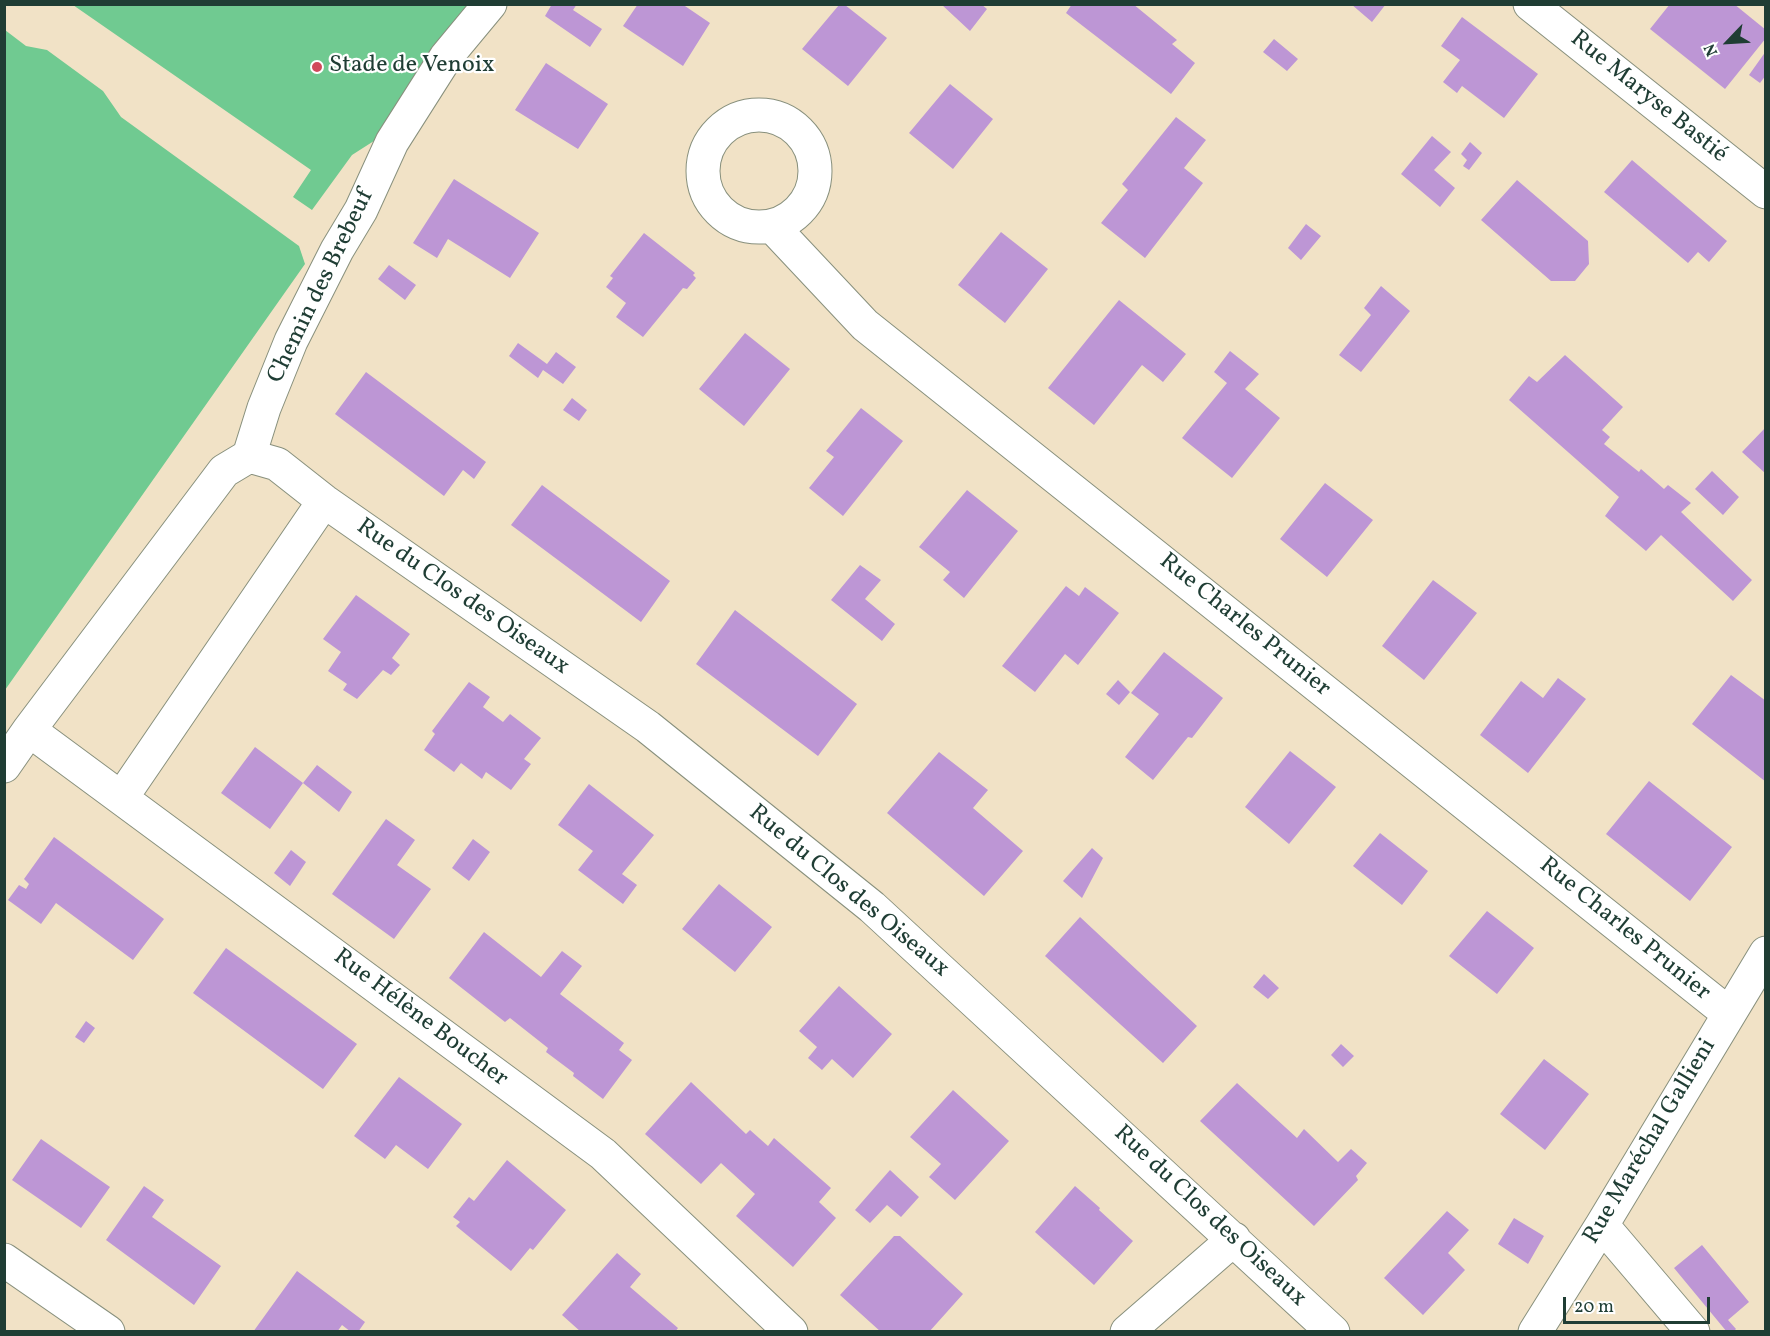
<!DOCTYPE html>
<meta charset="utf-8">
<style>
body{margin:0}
#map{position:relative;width:1770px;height:1336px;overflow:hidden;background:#f1e2c6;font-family:Vollkorn,serif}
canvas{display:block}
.frame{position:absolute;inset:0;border:6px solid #1f3d34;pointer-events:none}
.north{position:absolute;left:1698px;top:12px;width:60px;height:60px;-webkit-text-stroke:4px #fff;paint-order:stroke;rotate:245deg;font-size:16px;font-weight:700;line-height:24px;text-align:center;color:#1f3d34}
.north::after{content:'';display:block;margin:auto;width:21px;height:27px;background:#1f3d34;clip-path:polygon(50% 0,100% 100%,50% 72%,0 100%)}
.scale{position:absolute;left:1563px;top:1297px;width:147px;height:27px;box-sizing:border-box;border:3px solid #1f3d34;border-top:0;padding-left:8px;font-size:18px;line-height:21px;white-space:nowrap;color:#1f3d34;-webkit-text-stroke:4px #fff;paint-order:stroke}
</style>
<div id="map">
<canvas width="1770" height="1336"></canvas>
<div class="frame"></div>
<div class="north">N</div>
<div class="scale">20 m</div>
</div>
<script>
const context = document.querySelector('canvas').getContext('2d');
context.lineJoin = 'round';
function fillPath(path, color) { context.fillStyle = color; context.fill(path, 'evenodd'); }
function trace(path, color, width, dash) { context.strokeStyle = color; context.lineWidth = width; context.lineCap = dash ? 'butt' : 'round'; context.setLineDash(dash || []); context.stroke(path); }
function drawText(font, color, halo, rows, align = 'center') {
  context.font = font + ' Vollkorn,serif'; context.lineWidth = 4.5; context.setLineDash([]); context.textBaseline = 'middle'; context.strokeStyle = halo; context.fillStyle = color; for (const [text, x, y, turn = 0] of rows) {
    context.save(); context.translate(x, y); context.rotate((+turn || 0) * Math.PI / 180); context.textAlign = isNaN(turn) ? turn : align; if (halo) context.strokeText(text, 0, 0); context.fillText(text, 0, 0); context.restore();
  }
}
fillPath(new Path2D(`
 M73,5H471L391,130L352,155L312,210L293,197L311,170Z
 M5,30L26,46L47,50L103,91L121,117L299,246L305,264L5,690Z`), '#70ca91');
fillPath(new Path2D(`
 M552,4H577L573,10L602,29L590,47L545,16Z
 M638,4H682L710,23L683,66L623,26Z
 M941,4H981L987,9L970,31Z
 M1072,4H1133L1177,40L1172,44L1195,63L1171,94L1066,13Z
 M1351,4H1386L1372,22Z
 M1670,4H1734L1766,30V38L1725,89L1650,29Z
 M839,5H845L887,38L848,86L802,49Z
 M1462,17L1538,74L1504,118L1462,86L1457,93L1443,82L1460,60L1441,46Z
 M1274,39L1298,59L1287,71L1263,52Z
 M1766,51V75L1760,83L1749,75Z
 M546,63L608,104L578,149L515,110Z
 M950,84L993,119L953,169L909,133Z
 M1176,117L1206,140L1184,168L1203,183L1145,258L1101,223L1128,190L1122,184Z
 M1432,136L1451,152L1434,170L1455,188L1440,207L1401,174Z
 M1470,142L1482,153L1469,170L1463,166L1467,160L1461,154Z
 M1632,160L1727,241L1709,262L1698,252L1688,263L1604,192Z
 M454,179L539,233L510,278L448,239L437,258L413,243Z
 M1517,180L1588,241L1589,264L1575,281H1551L1481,220Z
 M1306,224L1321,236L1301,260L1288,248Z
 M1001,232L1048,269L1005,323L958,285Z
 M644,233L695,273L693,275L696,278L687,289L683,288L643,337L616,317L626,303L606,287L613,278L610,276Z
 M389,265L416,285L405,300L378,279Z
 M1381,286L1410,311L1361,372L1339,355L1371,315L1364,308Z
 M1119,300L1186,354L1163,382L1142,365L1094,425L1048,388Z
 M745,333L790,369L744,426L699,389Z
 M518,343L547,364L556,352L576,367L563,384L543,370L538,378L509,356Z
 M1230,351L1259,374L1245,389L1280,418L1232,478L1182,438L1227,383L1214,372Z
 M1565,355L1623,407L1602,430L1610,437L1604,444L1639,472L1641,469L1664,489L1668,485L1691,503L1681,512L1752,580L1733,601L1661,535L1646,551L1605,516L1619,497L1509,400L1529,376L1537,382Z
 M366,372L486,462L474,479L463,470L444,496L335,414Z
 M572,398L587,410L579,421L563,410Z
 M861,408L903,441L843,516L809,488L834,457L826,451Z
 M1766,427V474L1742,452Z
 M1712,471L1739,497L1723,515L1695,489Z
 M1325,483L1373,520L1327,577L1280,539Z
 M542,485L670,581L641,622L511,525Z
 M967,490L1018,531L964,598L943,580L950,572L919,547Z
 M860,565L881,580L865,599L895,624L882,641L831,600Z
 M1433,580L1477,613L1424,680L1382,646Z
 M1066,586L1079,596L1085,587L1119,613L1078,665L1065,654L1035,692L1002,666Z
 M356,595L410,634L392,658L400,665L391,675L383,670L357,699L343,690L347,684L328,671L341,652L323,639Z
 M735,610L857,704L818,756L696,664Z
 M1164,652L1223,698L1192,738L1188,737L1153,780L1125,757L1159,714L1131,693Z
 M1731,675L1766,701V782L1692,724Z
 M1558,678L1586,699L1528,773L1480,735L1521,681L1543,698Z
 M1118,680L1130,692L1119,705L1106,694Z
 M469,682L490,697L483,707L503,722L510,714L541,738L524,759L531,764L511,790L486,772L482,779L461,763L454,772L424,750L435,734L432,731Z
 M255,747L303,783L270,829L221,793Z
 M1290,751L1336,787L1289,844L1245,807Z
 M939,752L988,790L973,808L1023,851L984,896L887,813Z
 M317,765L352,792L339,812L303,783Z
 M1649,781L1732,847L1690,901L1606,834Z
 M589,784L654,835L622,874L637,885L623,904L578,870L593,851L558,825Z
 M386,819L415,840L397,865L431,889L394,939L332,894Z
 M1380,833L1428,871L1402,905L1353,866Z
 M54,837L164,919L133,960L56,903L41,924L8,900L19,885L26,889L29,884L24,879Z
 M473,839L490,852L469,881L452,868Z
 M1092,848L1103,858L1082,898L1063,881Z
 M291,850L306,862L290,886L274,873Z
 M719,884L772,927L735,972L682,929Z
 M1487,911L1534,948L1497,994L1449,956Z
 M1080,917L1197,1026L1163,1063L1045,956Z
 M484,932L541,977L562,951L582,966L560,994L624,1043L619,1050L632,1060L603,1099L573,1076L574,1073L546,1052L548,1048L510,1018L505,1022L449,978Z
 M226,948L357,1044L323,1089L193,993Z
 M1264,974L1279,988L1268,999L1253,987Z
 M839,986L892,1034L853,1078L832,1059L822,1070L808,1058L817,1047L799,1031Z
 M86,1021L95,1028L84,1043L75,1037Z
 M1341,1044L1354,1056L1343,1067L1331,1055Z
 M1544,1059L1589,1094L1545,1150L1500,1114Z
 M399,1077L462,1124L428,1169L396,1145L385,1159L354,1136Z
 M691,1082L746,1134L750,1130L768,1146L774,1138L831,1188L819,1202L836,1218L793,1267L736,1216L755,1194L721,1163L701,1184L645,1134Z
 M1237,1083L1297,1138L1304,1129L1338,1162L1351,1149L1367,1163L1356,1176L1358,1180L1314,1226L1200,1121Z
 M953,1090L1009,1141L955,1200L929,1177L941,1164L910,1137Z
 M41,1139L110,1187L81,1228L12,1180Z
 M507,1160L566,1210L533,1250L530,1248L511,1271L456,1226L460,1222L453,1217L469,1197L474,1201Z
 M890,1170L919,1197L901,1217L887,1205L870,1223L855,1210Z
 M144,1186L164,1200L152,1217L221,1266L194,1305L106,1240Z
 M1075,1186L1100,1208L1099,1210L1133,1241L1094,1285L1035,1232Z
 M1447,1211L1469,1230L1448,1253L1465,1270L1423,1315L1384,1278Z
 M1514,1218L1544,1236L1528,1264L1498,1244Z
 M894,1236H900L963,1294L929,1332H881L840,1295Z
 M1702,1245L1749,1302L1728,1320L1736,1329L1733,1332H1727L1674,1268Z
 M617,1253L641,1274L630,1287L678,1328L675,1332H581L562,1315Z
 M297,1271L365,1322L358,1332H351L342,1325L337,1332H253Z`), '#bd96d5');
const minor = new Path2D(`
 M1530,4L1766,192
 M703 171a56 56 0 1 1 112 0a56 56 0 1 1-112 0Z
 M772,226L865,325L1728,1013
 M249,456L277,464L324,501L648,727L872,907L1333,1332
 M29,730L603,1154L791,1332
 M4,766L29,730L224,471L249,456L264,408L291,341L337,250L361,210L392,142L446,57L490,4
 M122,797L324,501
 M1602,1225L1693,1332
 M4,1260L108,1332
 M1127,1332L1234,1239
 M1535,1332L1602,1225L1766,953`);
trace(minor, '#88907d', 35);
trace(minor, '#fff', 33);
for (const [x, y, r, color] of [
 [317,67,6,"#d1495b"]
]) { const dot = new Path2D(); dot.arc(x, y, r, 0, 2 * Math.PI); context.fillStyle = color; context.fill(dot); trace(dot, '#fff', 2); }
drawText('24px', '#1f3d34', '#fff', [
 ["Stade de Venoix",329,67]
], 'left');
drawText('24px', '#1f3d34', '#fff', [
 ["Rue Maryse Bastié",1648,98,39],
 ["Chemin des Brebeuf",322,287,-64],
 ["Rue du Clos des Oiseaux",462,598,35],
 ["Rue Charles Prunier",1244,626,39],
 ["Rue du Clos des Oiseaux",848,892,40],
 ["Rue Charles Prunier",1624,930,39],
 ["Rue Hélène Boucher",420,1019,37],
 ["Rue Maréchal Gallieni",1651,1142,-59],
 ["Rue du Clos des Oiseaux",1209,1217,43]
]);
</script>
